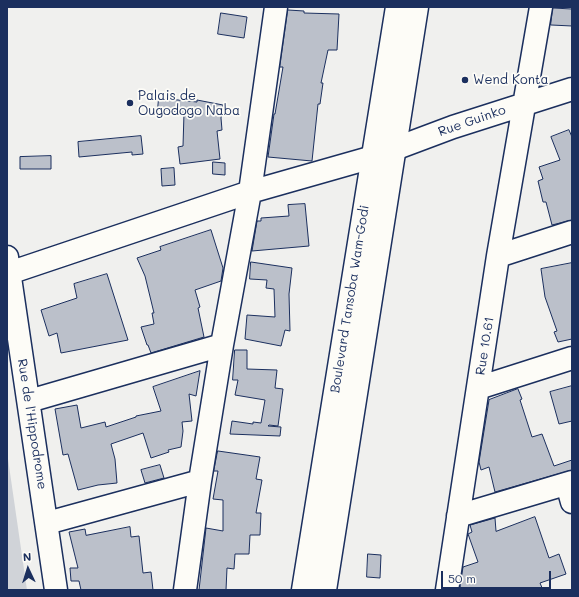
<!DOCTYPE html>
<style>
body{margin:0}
#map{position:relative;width:579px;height:597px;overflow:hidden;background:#f0f0ee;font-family:Mali,sans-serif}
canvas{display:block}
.frame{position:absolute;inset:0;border:8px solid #1b2f5e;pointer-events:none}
.north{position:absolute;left:8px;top:549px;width:40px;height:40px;-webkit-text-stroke:3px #fdfcf7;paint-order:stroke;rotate:356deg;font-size:11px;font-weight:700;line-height:16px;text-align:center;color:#1b2f5e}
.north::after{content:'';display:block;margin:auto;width:14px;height:18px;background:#1b2f5e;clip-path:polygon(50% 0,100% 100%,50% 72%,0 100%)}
.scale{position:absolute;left:441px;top:571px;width:110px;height:18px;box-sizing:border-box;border:2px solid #1b2f5e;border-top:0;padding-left:5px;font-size:12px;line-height:14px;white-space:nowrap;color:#1b2f5e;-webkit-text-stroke:3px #fdfcf7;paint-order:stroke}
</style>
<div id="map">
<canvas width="579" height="597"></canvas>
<div class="frame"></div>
<div class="north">N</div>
<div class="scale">50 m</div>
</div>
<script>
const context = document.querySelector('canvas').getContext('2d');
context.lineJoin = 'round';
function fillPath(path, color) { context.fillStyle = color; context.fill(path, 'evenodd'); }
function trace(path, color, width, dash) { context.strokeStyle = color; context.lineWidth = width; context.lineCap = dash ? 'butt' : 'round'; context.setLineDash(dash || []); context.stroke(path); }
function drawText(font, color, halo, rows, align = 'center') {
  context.font = font + ' Mali,sans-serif'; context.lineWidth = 3.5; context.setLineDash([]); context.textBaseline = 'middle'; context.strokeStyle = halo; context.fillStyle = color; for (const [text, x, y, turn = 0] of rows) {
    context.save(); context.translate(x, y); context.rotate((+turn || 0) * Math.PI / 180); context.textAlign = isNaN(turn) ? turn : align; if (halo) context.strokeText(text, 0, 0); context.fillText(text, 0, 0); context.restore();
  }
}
fillPath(new Path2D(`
 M7,452L27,590H7Z`), '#d0d3d8');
const building = new Path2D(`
 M553,8L572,9V26L551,25Z
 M288,10L304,11V13L339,14L337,50H328L321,83H323L320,104H318L312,161L268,157L274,114H275L283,67H280Z
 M221,13L247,17L244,38L218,34Z
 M159,98L197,102V100L223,105L221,118L222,130L217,131L220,159L180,164L178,147L183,146L184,113L158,109Z
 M569,130L572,137V220L552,225L546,202H543L538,181L543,179L539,167L560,160L551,137Z
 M141,136L143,154L132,155V152L79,157L78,142Z
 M51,156V169H20V157Z
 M213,162L225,163V175L213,174Z
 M174,168L175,185L162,186L161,169Z
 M305,204L309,246L252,251L257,221H261V218L289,216L288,205Z
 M211,230L223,268L221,281L195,290L200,307L198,308L204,337L151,353L148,345H147L141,327L154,324L152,313H154L145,276L137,258L161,250L160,247Z
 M251,262L292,268L289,294L290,331L285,330L281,346L245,339L247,315L275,317L274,289L266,288L267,280L250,279Z
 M572,263V339L558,342L554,332L557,331L545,297L541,269Z
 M107,274L128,340L61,353L57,333L49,336L41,310L77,298L74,284Z
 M235,350H247V369L277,370L275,388L283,389L278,426L269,425L268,426L281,427L280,436L230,434L232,421L253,424V422L261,423L265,400L235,395L238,380H233Z
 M200,371L196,396L189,394L192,421L182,422L183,431L181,447L168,450L169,452L151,458L143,433L111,444L115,459L117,483L98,485L78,490L68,454L63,455L55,409L77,405L81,428L105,422L106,427L136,417V416L161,411L153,387Z
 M572,386V421L559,424L550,392Z
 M518,389L522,399L520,400L532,437L542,434L554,466L572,460V470L495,492L489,467L481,470L479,462L489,400Z
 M218,451L260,457L256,479L262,480L256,513H261L260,535H250L249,554H235L234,569L227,568L226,590H199L206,528L223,531V500L213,499L218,471H214Z
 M160,465L164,478L145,483L141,470Z
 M535,517L549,558L559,554L566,574L540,583L543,590H461L460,586L463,567L478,562L468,534L472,532L470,525L495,518L496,531Z
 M130,527L131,537L139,536L143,573L151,572L153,590H81L79,581H71L70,568H78L69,532L85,529L86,535Z
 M368,554L381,555L380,578L367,577Z`);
fillPath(building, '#bbc0ca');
trace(building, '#1b2f5e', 1);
const minor = new Path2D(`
 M498,256L572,232
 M7,257L56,590
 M9,273L250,192L373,157L453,127L572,89
 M478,388L572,358
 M29,401L222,345
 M567,484L572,502
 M458,516L572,482
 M47,523L200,481
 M185,590L200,481L222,345L250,192L276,7
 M447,590L498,256L541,7`);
const major = new Path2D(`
 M303,590L397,7
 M325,590L417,7`);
trace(minor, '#1b2f5e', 25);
trace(major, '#1b2f5e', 25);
trace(minor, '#fdfcf7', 22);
trace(major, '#fdfcf7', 22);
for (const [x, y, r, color] of [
 [465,80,4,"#1b2f5e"],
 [130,103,4,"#1b2f5e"]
]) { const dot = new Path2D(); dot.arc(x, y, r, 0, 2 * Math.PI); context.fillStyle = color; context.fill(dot); trace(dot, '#fdfcf7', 1.5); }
drawText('13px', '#1b2f5e', '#fdfcf7', [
 ["Wend Konta",473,80],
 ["Palais de",138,96],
 ["Ougodogo Naba",138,111]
], 'left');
drawText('13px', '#1b2f5e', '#fdfcf7', [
 ["Rue Guinko",472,121,-19],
 ["Boulevard Tansoba Wam-Godi",350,299,-81],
 ["Rue 10.61",485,346,-81],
 ["Rue de l'Hippodrome",32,424,81]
]);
</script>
